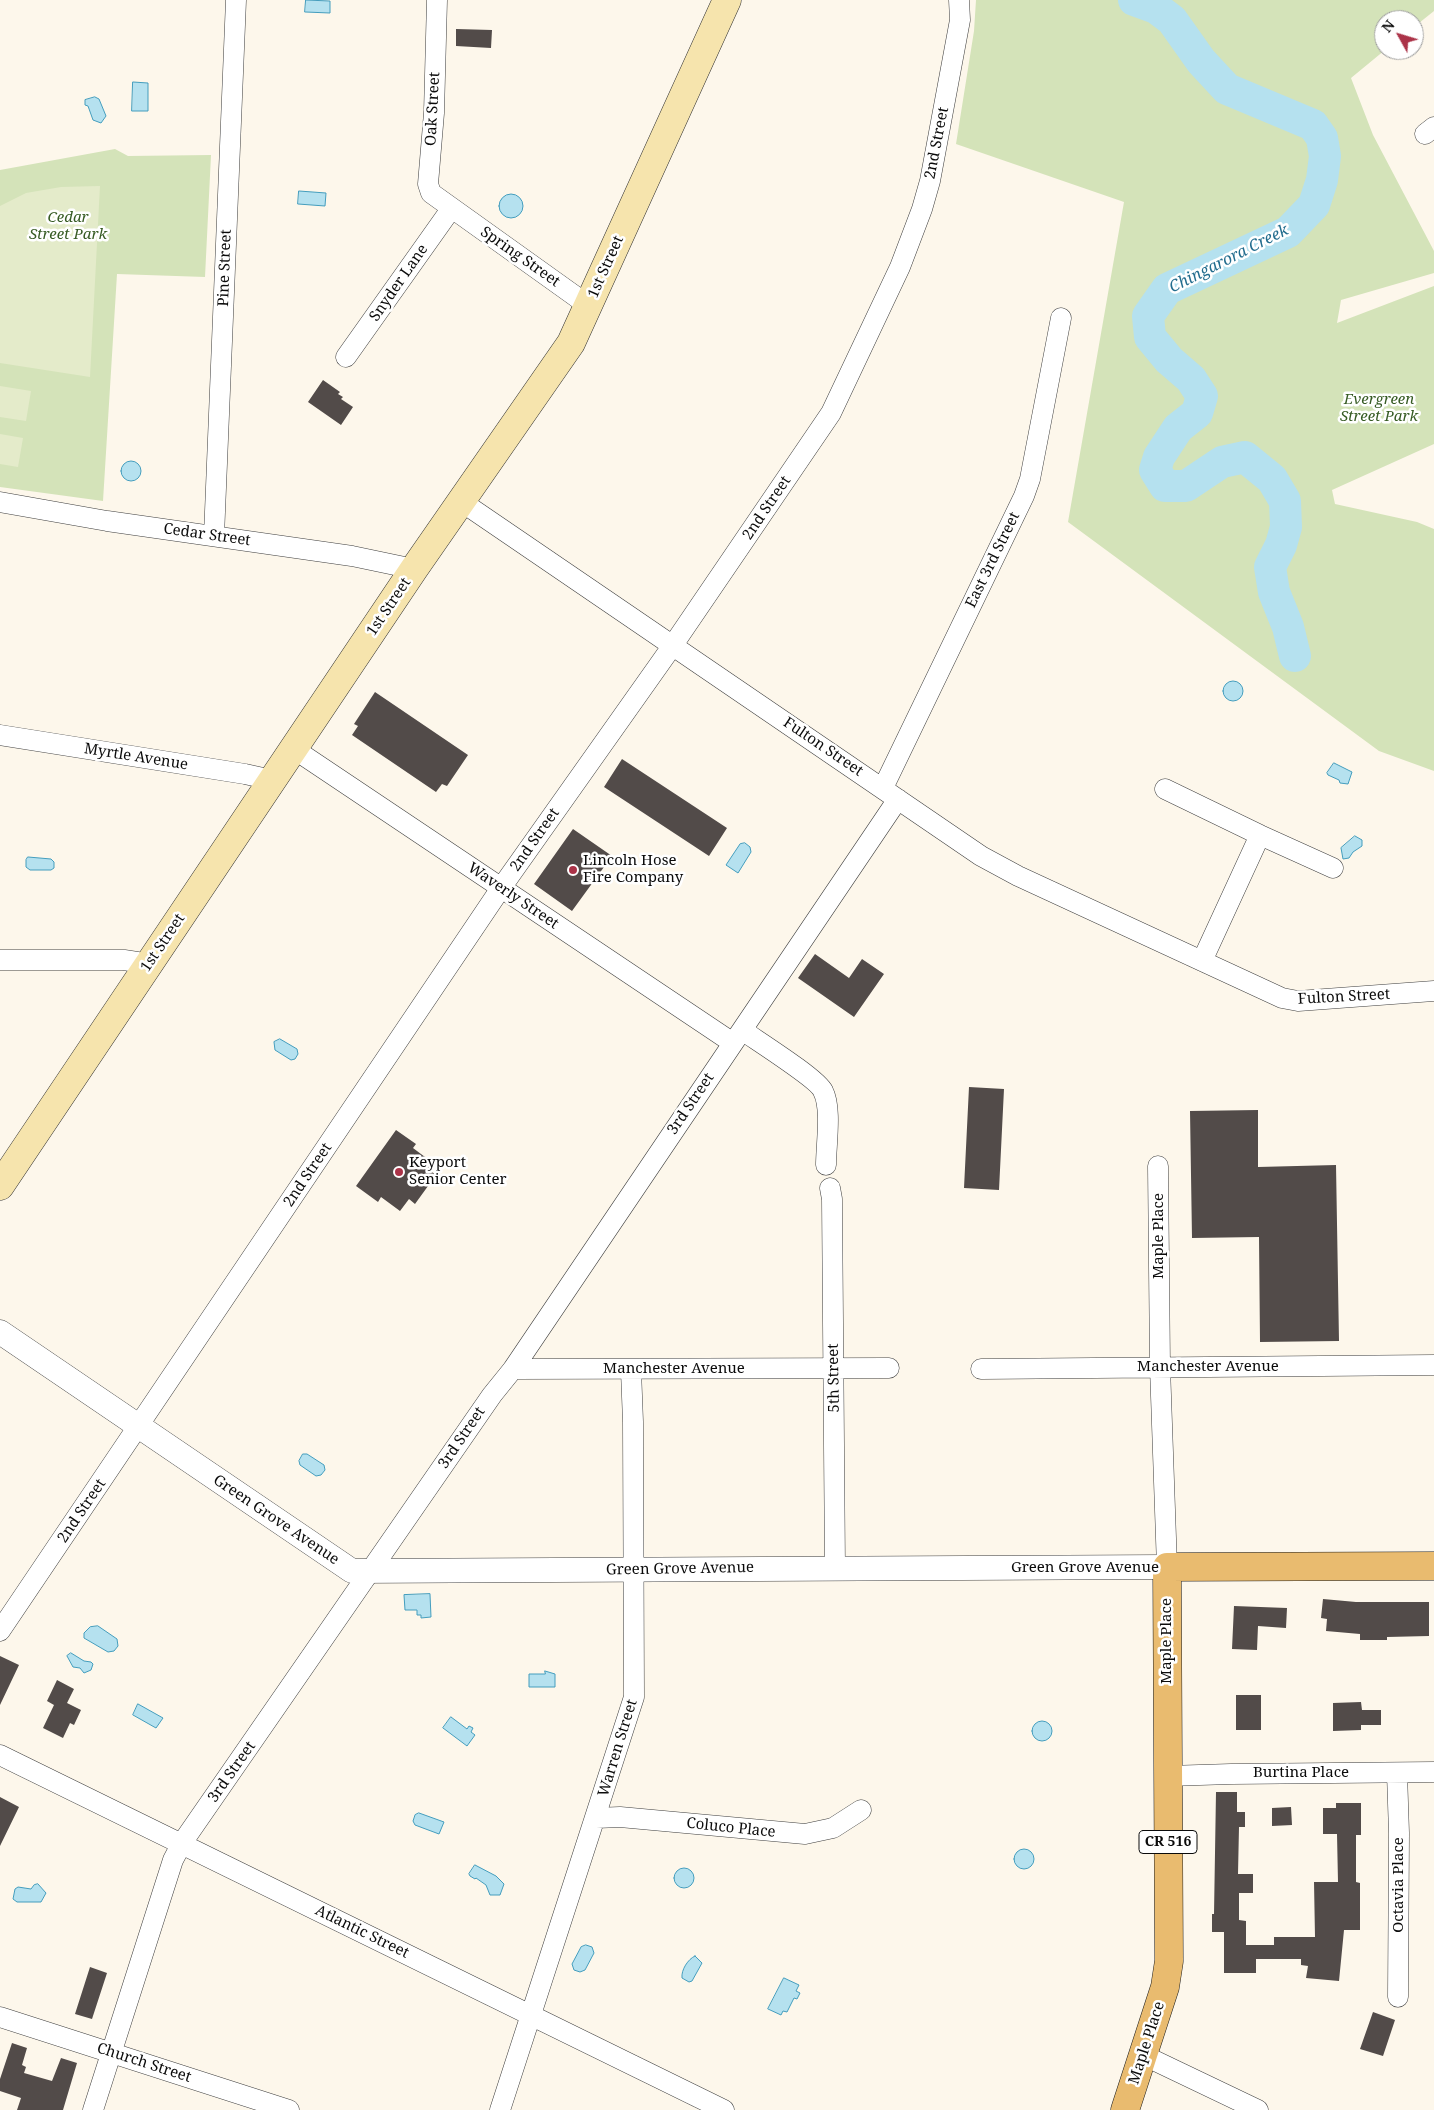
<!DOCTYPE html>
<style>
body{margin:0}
#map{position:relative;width:1434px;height:2110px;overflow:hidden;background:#fdf7eb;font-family:"Noto Serif",serif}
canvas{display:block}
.north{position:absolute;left:1374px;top:10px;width:50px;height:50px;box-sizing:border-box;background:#fff;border:1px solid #9d9d9d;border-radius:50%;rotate:309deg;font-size:14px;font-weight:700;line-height:20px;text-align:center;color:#0b0b0b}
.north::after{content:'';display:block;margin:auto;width:18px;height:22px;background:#ab3348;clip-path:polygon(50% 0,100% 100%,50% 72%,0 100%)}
</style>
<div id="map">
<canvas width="1434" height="2110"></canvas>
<div class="north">N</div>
</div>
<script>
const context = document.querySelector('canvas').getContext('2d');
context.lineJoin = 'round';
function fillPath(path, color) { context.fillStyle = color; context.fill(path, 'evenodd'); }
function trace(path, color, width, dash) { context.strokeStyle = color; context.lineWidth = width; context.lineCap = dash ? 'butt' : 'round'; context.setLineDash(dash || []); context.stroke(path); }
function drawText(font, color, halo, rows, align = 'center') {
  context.font = font + ' "Noto Serif",serif'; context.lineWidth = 5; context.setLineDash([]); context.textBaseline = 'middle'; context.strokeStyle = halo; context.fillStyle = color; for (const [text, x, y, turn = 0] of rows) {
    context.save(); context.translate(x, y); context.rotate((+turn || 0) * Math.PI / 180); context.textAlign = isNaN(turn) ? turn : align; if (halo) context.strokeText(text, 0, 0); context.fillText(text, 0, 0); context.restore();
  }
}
fillPath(new Path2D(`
 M976,0H1434V11L1414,27V20H1384V50H1385L1351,78L1373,135L1434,251V273L1341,300L1337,323L1434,286V444L1332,490L1335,504L1417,522L1434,529V771L1379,751L1068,522L1124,202L956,144L974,31Z
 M115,149L128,156L211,155L205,277L117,274L103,501L0,487V170Z`), '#d4e3b9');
fillPath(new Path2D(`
 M100,186L90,377L0,363V206L26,193L61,187Z
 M0,386L31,391L26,421L0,417Z
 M0,434L23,438L18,467L0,464Z`), '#e4ebca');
const water = new Path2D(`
 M306,0L330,1V13L305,12Z
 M133,82L148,83V111H132Z
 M95,97L99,99L106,116L101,123L93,120L88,106L85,105V100Z
 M299,191L326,193L325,206L298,204Z
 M499 206a12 12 0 1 1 24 0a12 12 0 1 1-24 0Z
 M121 471a10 10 0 1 1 20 0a10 10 0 1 1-20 0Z
 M1223 691a10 10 0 1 1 20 0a10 10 0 1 1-20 0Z
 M1334,763L1352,772L1348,784L1340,783L1339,780L1328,775L1327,773Z
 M1355,836L1362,840V846L1353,852L1349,858L1343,859L1341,848Z
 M745,843L750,847L751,852L738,873L726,865L740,844Z
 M28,857L51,859L54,862V868L51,870H30L26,867V860Z
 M280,1039L297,1049L298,1054L295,1059L291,1060L275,1050L274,1042Z
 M303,1454H307L324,1465L325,1470L321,1475L316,1476L300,1465L299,1461Z
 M430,1594L431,1617L421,1618V1615H417V1610H405L404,1595Z
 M98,1626L117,1639L118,1646L114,1651L108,1652L84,1638V1633L90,1627Z
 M71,1653L84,1661L91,1662L93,1664L91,1670L84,1673L80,1668L73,1667L67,1656Z
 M545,1671L555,1674V1687H529V1674H545Z
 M138,1704L163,1718L156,1728L133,1715Z
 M451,1717L467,1729L469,1726L473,1728L471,1732L475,1735L467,1746L443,1728Z
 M1032 1731a10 10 0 1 1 20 0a10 10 0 1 1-20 0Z
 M419,1813L444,1822L439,1834L415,1825L413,1821L415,1815Z
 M1014 1859a10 10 0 1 1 20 0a10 10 0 1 1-20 0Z
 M475,1865L496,1876L504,1884L500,1895H490L486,1885L476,1878L475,1879L470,1876L469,1874Z
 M674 1878a10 10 0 1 1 20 0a10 10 0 1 1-20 0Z
 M38,1884L46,1893L41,1902H17L13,1899L15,1889L18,1887L31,1889L34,1885Z
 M586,1945L592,1947L594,1953L585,1970L580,1972L574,1970L572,1964L581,1947Z
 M695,1956L702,1963L692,1981L689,1982L682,1978C681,1970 688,1959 695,1956Z
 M784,1978L799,1985L796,1991L800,1993L797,1999L794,1998L787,2012L783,2011L781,2015L768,2009Z`);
fillPath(water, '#b5e1ef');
trace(water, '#449dbd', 1);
trace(new Path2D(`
 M1134,0L1156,8L1172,20L1201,61L1227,89L1313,125L1322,138L1325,156L1322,180L1314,205L1288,232L1167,289L1148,316L1150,337L1169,360L1191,379L1202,396L1197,413L1178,428L1159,457L1155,470L1165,486H1186L1222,462L1245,457L1272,479L1285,501L1286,527L1281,545L1270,567L1274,592L1288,627L1295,656`), '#b5e1ef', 32);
fillPath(new Path2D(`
 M456,29L492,30L491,48L456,46Z
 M323,380L340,392L338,394L343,397L341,399L353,407L341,425L308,402Z
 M375,692L468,755L447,786L442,784L436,792L352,735L358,726L354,724Z
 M622,759L727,828L709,856L604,787Z
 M573,829L612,856L572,911L534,884Z
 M815,954L849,978L862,959L884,974L854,1017L798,978Z
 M969,1087L1004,1089L999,1190L964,1188Z
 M1258,1110V1167L1336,1165L1339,1341L1260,1342L1259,1237L1192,1238L1190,1111Z
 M396,1130L416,1144L413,1148L433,1163L429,1170L436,1175L415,1204L409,1199L400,1211L381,1197L378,1202L356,1186Z
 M1323,1599L1356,1602H1429V1636L1387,1637V1640H1360V1634L1326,1631L1327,1619L1321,1618Z
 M1234,1606L1287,1608L1286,1628L1258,1626L1257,1650L1232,1649Z
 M0,1656L19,1665L0,1705Z
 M57,1680L74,1689L67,1703L81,1710L74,1725L70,1723L63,1738L43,1728L54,1705L47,1701Z
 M1236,1695H1261V1730H1236Z
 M1361,1702L1362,1710H1381V1725H1361V1730L1333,1731V1703Z
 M1216,1792H1237V1812H1245V1827H1239L1238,1874H1253V1893H1239V1920L1246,1921V1945H1274V1937H1315L1314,1882H1338L1337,1834H1323V1808H1336V1803H1361V1835H1356V1882L1360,1883V1930H1344L1339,1981L1306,1978L1308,1966L1301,1965V1959H1256V1973H1224V1932H1212V1914H1214Z
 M0,1797L19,1807L0,1846Z
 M1291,1807L1292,1825L1272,1826V1808Z
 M90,1967L107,1973L92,2019L75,2014Z
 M1373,2012L1395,2020L1383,2056L1360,2049Z
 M12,2043L27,2048L22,2065L26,2067L24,2073L52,2081L61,2058L77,2063L63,2110H17L21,2098L0,2091V2079Z`), '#524b49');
const minor = new Path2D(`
 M437,0L434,113L428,184L431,193L589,306
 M1425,134L1434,127
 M346,357L451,209
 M0,502L107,521L352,556L414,569
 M462,502L981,856L1018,876L1282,998L1298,1001L1434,991
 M214,536L236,0
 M0,735L245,774L272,780
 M294,749L733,1043
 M883,788L1024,496L1030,479L1061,318
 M1165,789L1260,835L1202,961
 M1260,835L1333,868
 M0,960H124L137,962L147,966
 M742,1030C756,1040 818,1079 823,1091C832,1108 826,1145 826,1165
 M1158,1166L1160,1367L1167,1567
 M830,1188L832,1199L835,1568
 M513,1369L889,1368
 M981,1369L1434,1365
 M0,1631L501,888L673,645L831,413L900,267L922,209L930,181L960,20L959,0
 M0,1755L724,2110
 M1397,1773L1399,1833L1398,1997
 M1168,1776L1231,1774L1434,1772
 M596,1818L620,1817L805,1834L833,1828L861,1810
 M0,2017L289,2110
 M1143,2055L1258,2110
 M93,2110L173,1860L182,1843L492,1395L513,1369L898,799
 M500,2110L634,1697L633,1422L631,1370`);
const tertiary = new Path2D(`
 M0,1332L352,1571L1167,1567`);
const secondary = new Path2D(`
 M0,1186L414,569L571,343L727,0`);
const primary = new Path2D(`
 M1125,2110L1165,1987L1169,1961L1167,1567L1434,1566`);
trace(minor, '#3e3e3e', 21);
trace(tertiary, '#3e3e3e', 25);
trace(secondary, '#2d2d2d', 29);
trace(primary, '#1c1c1c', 29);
trace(minor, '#fff', 20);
trace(tertiary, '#fff', 24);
trace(secondary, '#f6e4ad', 28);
trace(primary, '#e9bb6f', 28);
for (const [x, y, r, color] of [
 [573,870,5,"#ab3348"],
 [399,1172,5,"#ab3348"]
]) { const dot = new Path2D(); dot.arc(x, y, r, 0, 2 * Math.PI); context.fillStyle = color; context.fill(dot); trace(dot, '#fff', 2); }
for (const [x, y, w] of [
 [1168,1842,58]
]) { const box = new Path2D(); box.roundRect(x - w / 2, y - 11.5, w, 23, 4); context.fillStyle = '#fff'; context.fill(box); trace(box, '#0b0b0b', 1); }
drawText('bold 14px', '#0b0b0b', null, [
 ["CR 516",1168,1842]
]);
drawText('15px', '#0b0b0b', '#fff', [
 ["Oak Street",433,109,-87],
 ["2nd Street",937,143,-79],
 ["Spring Street",520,257,35],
 ["1st Street",606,267,-66],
 ["Pine Street",225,268,-88],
 ["Snyder Lane",399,283,-55],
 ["2nd Street",767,508,-56],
 ["Cedar Street",207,535,8],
 ["East 3rd Street",993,560,-64],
 ["1st Street",389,607,-56],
 ["Fulton Street",823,747,34],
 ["Myrtle Avenue",136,757,9],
 ["2nd Street",535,840,-55],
 ["Waverly Street",513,896,34],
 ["1st Street",163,943,-56],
 ["Fulton Street",1344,997,-3],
 ["3rd Street",691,1104,-56],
 ["2nd Street",308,1175,-56],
 ["Maple Place",1159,1236,-90],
 ["Manchester Avenue",1208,1367],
 ["Manchester Avenue",674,1369],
 ["5th Street",834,1378,-91],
 ["3rd Street",462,1438,-56],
 ["2nd Street",82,1511,-56],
 ["Green Grove Avenue",276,1520,34],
 ["Green Grove Avenue",1085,1568],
 ["Green Grove Avenue",680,1569,-1],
 ["Maple Place",1167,1641,-90],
 ["Warren Street",618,1748,-73],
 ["3rd Street",232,1772,-55],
 ["Burtina Place",1301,1773],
 ["Coluco Place",731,1828,6],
 ["Octavia Place",1399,1885,-90],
 ["Atlantic Street",362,1932,26],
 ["Maple Place",1147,2043,-72],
 ["Church Street",144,2063,18]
]);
drawText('italic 15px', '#365b23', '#fff', [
 ["Cedar",68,218],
 ["Street Park",68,235],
 ["Evergreen",1379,400],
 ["Street Park",1379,417]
]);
drawText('15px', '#0b0b0b', '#fff', [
 ["Lincoln Hose",583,861],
 ["Fire Company",583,878],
 ["Keyport",409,1163],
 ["Senior Center",409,1180]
], 'left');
drawText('italic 16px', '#236d8e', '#fff', [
 ["Chingarora Creek",1229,259,-27]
]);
</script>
